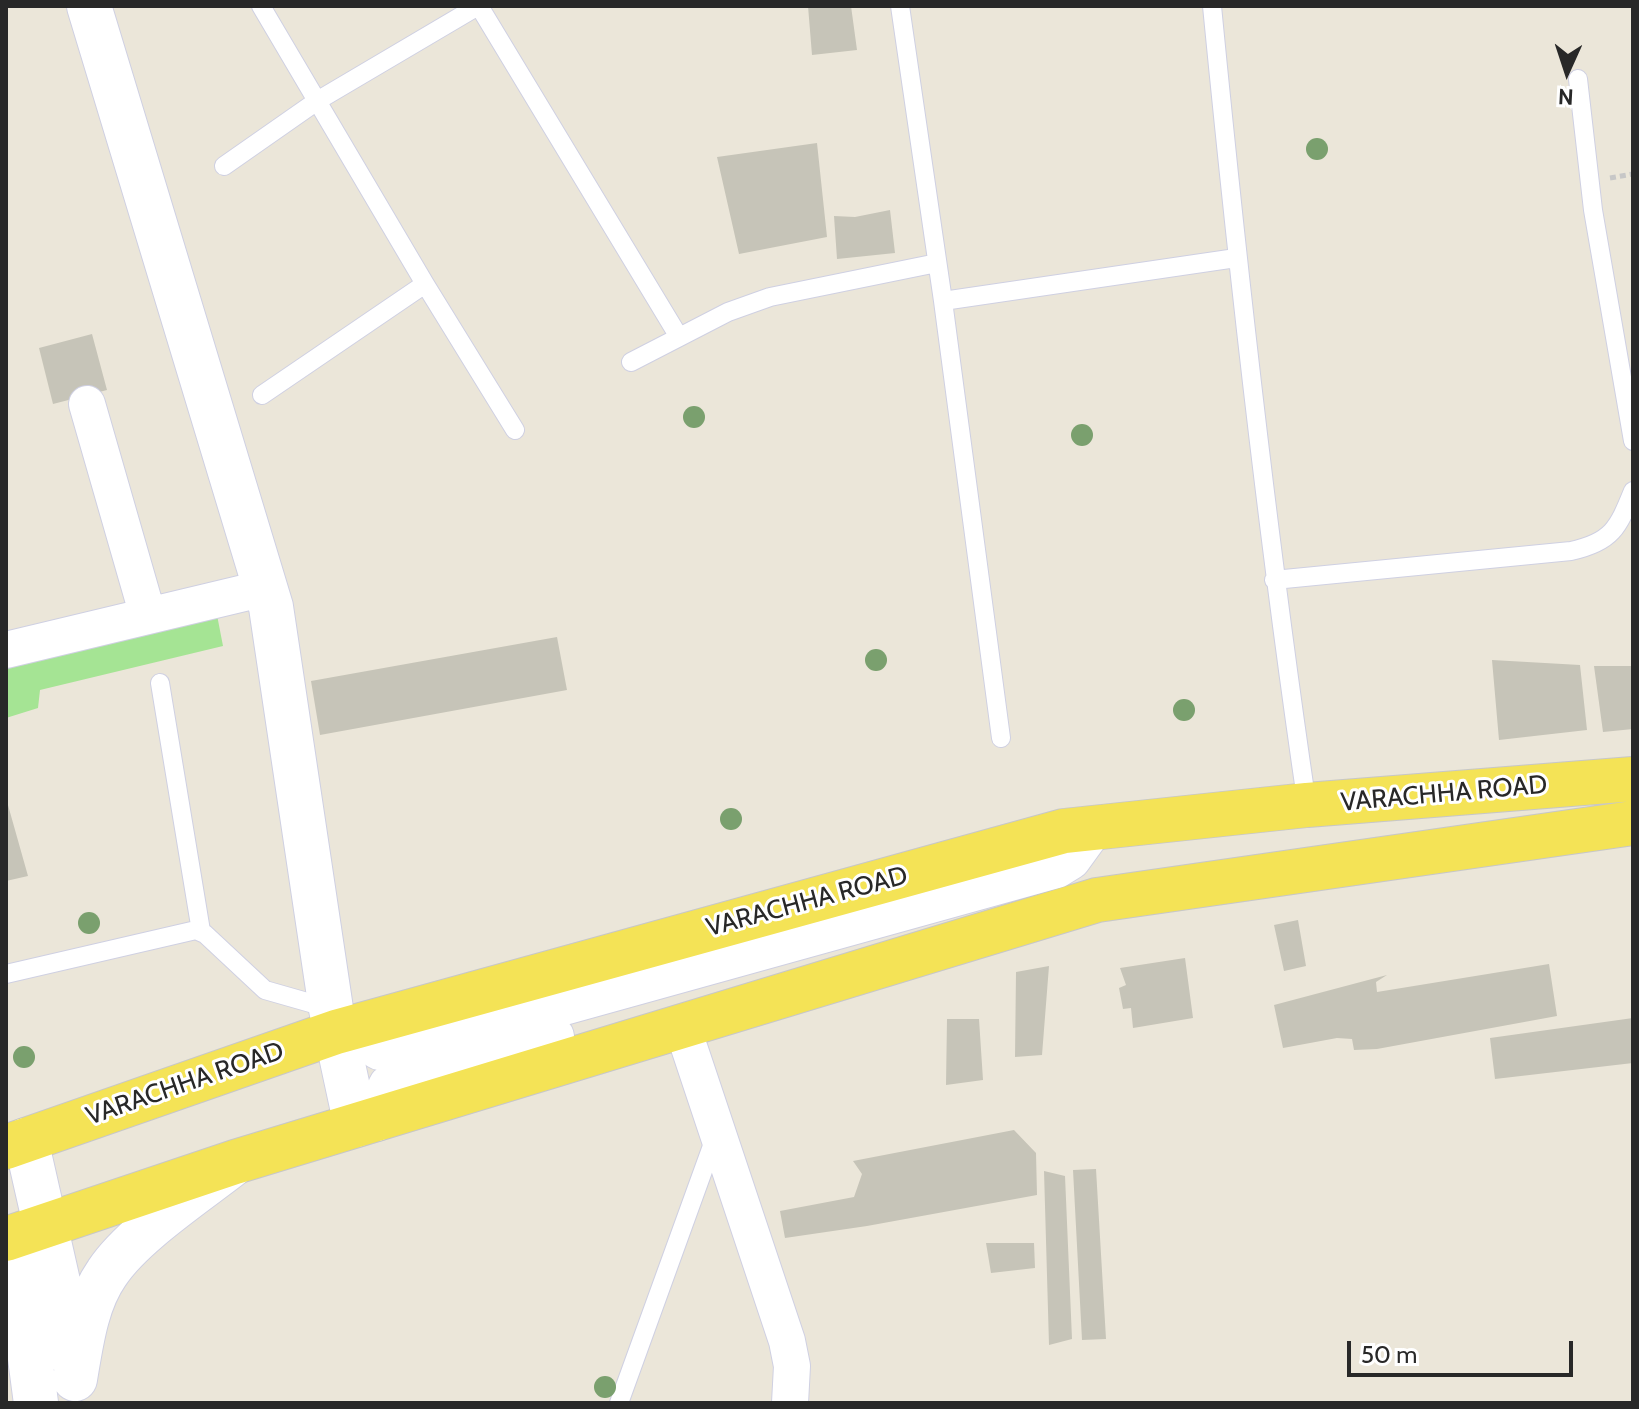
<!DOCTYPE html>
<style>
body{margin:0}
#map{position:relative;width:1639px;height:1409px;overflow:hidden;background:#ebe6d9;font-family:Cabin,sans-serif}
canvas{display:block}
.frame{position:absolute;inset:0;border:8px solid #282828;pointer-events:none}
.north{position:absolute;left:1527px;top:32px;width:80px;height:80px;-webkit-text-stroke:6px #fff;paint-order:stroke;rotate:183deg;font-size:22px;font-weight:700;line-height:32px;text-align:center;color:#282828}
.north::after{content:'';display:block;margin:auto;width:28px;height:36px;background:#282828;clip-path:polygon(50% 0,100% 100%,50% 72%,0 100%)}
.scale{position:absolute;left:1347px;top:1341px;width:226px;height:36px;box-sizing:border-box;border:4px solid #282828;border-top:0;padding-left:10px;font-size:24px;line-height:28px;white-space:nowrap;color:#282828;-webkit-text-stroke:6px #fff;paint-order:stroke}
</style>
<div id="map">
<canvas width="1639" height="1409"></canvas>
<div class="frame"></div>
<div class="north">N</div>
<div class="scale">50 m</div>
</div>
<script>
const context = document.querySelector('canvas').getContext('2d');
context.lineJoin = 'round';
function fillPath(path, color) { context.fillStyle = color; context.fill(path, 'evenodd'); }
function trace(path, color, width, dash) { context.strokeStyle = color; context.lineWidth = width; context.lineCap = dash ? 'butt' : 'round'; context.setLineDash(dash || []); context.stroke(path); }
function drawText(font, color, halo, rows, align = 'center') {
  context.font = font + ' Cabin,sans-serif'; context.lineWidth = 6; context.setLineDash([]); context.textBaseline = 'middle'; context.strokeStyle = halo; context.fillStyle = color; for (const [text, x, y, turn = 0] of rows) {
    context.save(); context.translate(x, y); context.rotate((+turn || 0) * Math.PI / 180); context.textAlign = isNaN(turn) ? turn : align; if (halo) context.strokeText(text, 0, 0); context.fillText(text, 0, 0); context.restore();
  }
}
fillPath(new Path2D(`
 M217,615L223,646L40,690L38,708L6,718V663Z`), '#a5e494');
fillPath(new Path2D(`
 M808,6H851L857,50L812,55Z
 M817,143L827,237L739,254L717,157Z
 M890,210L895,253L837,259L834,216L855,217Z
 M92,334L107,390L53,404L39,348Z
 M557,637L567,690L320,735L311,681Z
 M1492,660L1580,665L1587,730L1499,740Z
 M1594,666H1633V729L1603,732Z
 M6,798L28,876L6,881Z
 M1298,920L1306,966L1284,971L1274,925Z
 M1185,958L1193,1018L1133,1028L1131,1008L1123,1009L1119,988L1126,985L1120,968Z
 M1549,964L1557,1016L1377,1049L1354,1050L1352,1039L1337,1038L1283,1048L1274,1005L1387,975L1376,982L1377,992Z
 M1049,966L1042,1055L1015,1057L1016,972Z
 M1633,1018V1063L1495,1079L1490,1038Z
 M947,1019H979L983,1080L946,1085Z
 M1014,1130L1036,1153L1037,1195L867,1226L785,1238L780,1211L854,1197L862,1174L853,1161Z
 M1096,1169L1106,1339L1082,1340L1073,1170Z
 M1044,1171L1065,1176L1072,1339L1049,1345Z
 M986,1243H1034L1035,1268L991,1273Z`), '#c6c4b8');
const service = new Path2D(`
 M261,6L425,284L515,430
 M479,6L679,337
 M900,6L943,301L1001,738
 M1212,6C1238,273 1268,540 1307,805
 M1578,79L1593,210L1633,441
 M224,166L317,101L478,6
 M943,301L1236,258
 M631,362L728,312L770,297L937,263
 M262,395L425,284
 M1274,580L1571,551C1612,542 1618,528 1633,491
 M160,683L201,931
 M6,974L196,930L205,934L265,990L328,1008
 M619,1403L716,1135`);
const minor = new Path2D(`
 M87,404L148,616
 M6,650L265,588
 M682,1026L787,1341L792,1366L790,1403`);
const tertiary = new Path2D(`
 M89,6L271,607L331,1009L356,1125
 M26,1140L66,1317L72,1357
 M6,1243L23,1305L36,1403
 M75,1379C81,1344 86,1303 107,1273C132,1235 196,1193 233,1164`);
const secondary = new Path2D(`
 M349,1028L380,1048L394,1050L1056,866L1069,858L1090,829
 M376,1119L390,1087L552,1037`);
const primary = new Path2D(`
 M6,1147L336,1032L1064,831L1307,805L1633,779
 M6,1239L235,1162L1097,900L1633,823`);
trace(service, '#cfd0e2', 20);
trace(minor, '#cfd0e2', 38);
trace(tertiary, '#cfd0e2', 46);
trace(secondary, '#cfd0e2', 46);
trace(primary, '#c7c7c7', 46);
trace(new Path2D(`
 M1610,178L1633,174`), '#c7c7c7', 5, [6, 4]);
trace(service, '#fff', 18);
trace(minor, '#fff', 36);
trace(tertiary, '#fff', 44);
trace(secondary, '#fff', 44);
trace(primary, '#f4e356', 44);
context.fillStyle = '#7aa06e';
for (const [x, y] of [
 [1317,149],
 [694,417],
 [1082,435],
 [876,660],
 [1184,710],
 [731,819],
 [89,923],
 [24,1057],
 [605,1387]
]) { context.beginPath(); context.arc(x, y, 11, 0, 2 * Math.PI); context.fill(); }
drawText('26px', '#282828', '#fff', [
 ["VARACHHA ROAD",1444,794,-5],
 ["VARACHHA ROAD",807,902,-15],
 ["VARACHHA ROAD",185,1084,-19]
]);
</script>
